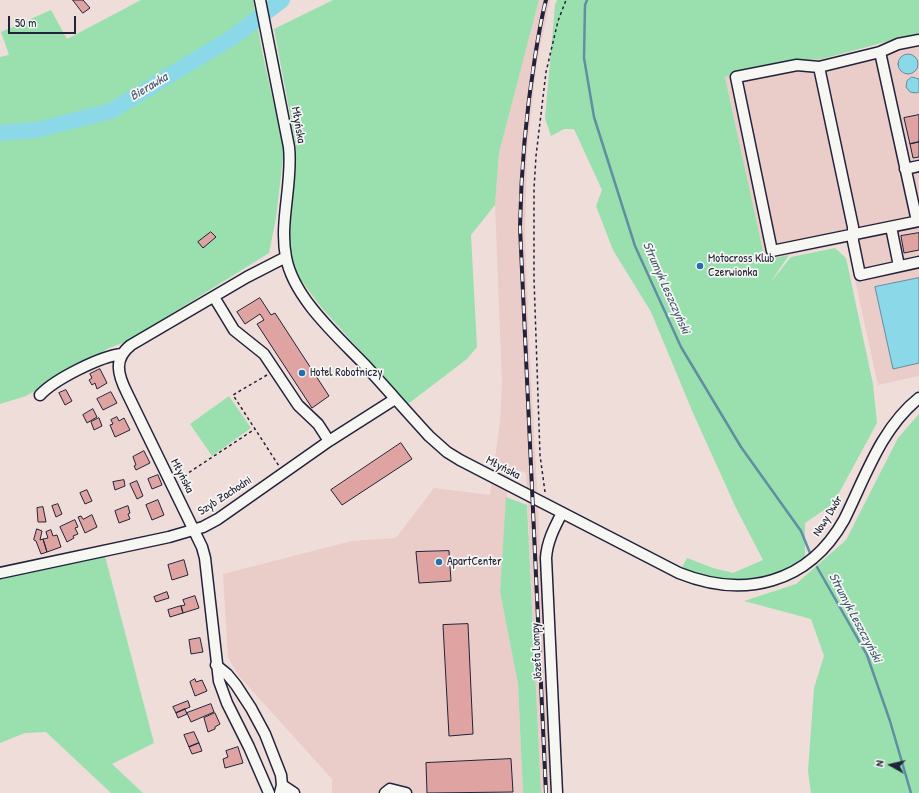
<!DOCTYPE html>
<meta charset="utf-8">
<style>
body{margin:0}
#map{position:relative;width:919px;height:793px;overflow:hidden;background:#efddda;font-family:"Patrick Hand",sans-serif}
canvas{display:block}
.north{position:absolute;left:871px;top:745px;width:40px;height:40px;-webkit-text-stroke:3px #f6f6f2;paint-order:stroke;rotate:278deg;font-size:11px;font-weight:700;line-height:16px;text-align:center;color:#22223b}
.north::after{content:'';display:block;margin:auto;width:14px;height:18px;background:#22223b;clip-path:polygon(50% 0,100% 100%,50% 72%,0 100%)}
.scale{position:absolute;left:8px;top:16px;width:68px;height:18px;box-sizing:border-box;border:2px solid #22223b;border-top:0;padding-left:5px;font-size:12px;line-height:14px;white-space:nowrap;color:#22223b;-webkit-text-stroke:3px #f6f6f2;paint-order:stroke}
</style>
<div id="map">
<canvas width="919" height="793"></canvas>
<div class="north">N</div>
<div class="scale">50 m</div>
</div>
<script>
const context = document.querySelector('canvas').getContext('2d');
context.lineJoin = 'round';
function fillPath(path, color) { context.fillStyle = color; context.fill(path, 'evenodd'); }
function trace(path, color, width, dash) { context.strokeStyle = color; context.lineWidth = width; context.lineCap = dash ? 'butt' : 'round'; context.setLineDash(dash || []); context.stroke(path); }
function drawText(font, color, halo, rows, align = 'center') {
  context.font = font + ' "Patrick Hand",sans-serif'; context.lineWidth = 3.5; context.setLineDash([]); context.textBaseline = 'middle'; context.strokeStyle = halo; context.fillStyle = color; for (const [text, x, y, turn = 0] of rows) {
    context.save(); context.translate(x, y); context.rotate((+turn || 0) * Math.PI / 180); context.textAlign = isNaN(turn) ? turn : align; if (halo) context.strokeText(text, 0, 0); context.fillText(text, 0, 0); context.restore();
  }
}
fillPath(new Path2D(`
 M539,0H550L536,68L527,152L525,236L529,341L543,598L551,793H541L526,473L509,467L500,592L518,684L523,793H332V779L238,675L228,657L223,574L352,541L396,538L434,488L490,495L500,422L502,383L495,205L499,153Z
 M919,33V376L878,385L847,243L765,260L725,77L802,60L822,59L877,46L905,36Z`), '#eaccc9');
fillPath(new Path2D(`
 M141,0H253L262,51L284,150L276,218L269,253L128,341L109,348L26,396L0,404V57L9,55L1,32L51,10L67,39Z
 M333,0H539L499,153L495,205L471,235L477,347L467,359L408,404L321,307L295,272L290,256L288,218L293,182L296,146L274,29Z
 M557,0H919V33L822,59L802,60L725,77L765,260L789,255L770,283L791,257L835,248L846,258L873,384L877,423L833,504L805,523V557L776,574L742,582L710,579L681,569L687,558L713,568L733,573L763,560L736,508L693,413L651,312L613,250L596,206L602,190L574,129H564L551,136L545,118L555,5Z
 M229,396L251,428L212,456L190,424Z
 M919,414V793H811L808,771L814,688L824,656L811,619L744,601L796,584L846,540L898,438Z
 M506,497L527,505L541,793H523L518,684L500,592Z
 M105,556L154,743L112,764L143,793H111L46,732L25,733L0,743V577Z`), '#9ae0ae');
const water = new Path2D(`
 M898 64a10 10 0 1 1 20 0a10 10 0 1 1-20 0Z
 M912,77L919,79V92L916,93L910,92L906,87L907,81Z
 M919,278V363L893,369L875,287Z`);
fillPath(water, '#8ad8e8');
trace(water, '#608fa3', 1);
trace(new Path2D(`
 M587,0L585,5L584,58L594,117L635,246L681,347L741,447L801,531L810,553
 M817,567L867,655L890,721L911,793`), '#608fa3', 2.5);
trace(new Path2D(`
 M0,133L37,130L111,111L233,37L282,0`), '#8ad8e8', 16);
const building = new Path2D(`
 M73,0H83L90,8L83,13Z
 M919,115V142L910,144L904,118Z
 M919,142V157L913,158L910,144Z
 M211,232L216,237L203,248L198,242Z
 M919,233V250L904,253L901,236Z
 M260,298L271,315L275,313L329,396L312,408L257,324L264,320L260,314L245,324L237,312Z
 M100,369L107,383L97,389L95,383L92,385L89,380L92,378L90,374Z
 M66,390L72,401L65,405L59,393Z
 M111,392L117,403L103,410L97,399Z
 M93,409L97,417L87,423L83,415Z
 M117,417L119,421L124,418L130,430L115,437L110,425L113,424L111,420Z
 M99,418L102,426L94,430L91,422Z
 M401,443L412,459L342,505L331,490Z
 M144,451L150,463L136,470L134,466L136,465L133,457Z
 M158,475L162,485L152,489L148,479Z
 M124,480L125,486L115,490L113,482Z
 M137,481L143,496L137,499L130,484Z
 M87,490L92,501L85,504L80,493Z
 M158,500L164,515L152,520L146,505Z
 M58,504L62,514L56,517L52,506Z
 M128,506L130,513L128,514L130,519L119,523L115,511Z
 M43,507L46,522H38L37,508Z
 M92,515L97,527L85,533L78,517L81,516L83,519Z
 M75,520L78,527L75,528L78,534L73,536L74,538L67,542L60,527Z
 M37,529L42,531L40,540L43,539L47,552L41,554L36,541L34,540Z
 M51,530L53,536L57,535L61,547L47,552L43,539L48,538L46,532Z
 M449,551L451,581L419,583L416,552Z
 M184,560L188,575L172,580L168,565Z
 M167,592L169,598L156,602L154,597Z
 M195,596L199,608L183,613L181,606L185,605L183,600Z
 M181,606L183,613L170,617L168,610Z
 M468,624L473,734L449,736L443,625Z
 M200,638L203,652L191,654L189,640Z
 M195,679L196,682L202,680L207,691L195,696L190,682Z
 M188,701L190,707L176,713L173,707Z
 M211,704L214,712L191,722L187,713Z
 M185,709L187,714L178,718L176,713Z
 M215,713L220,724L215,727V729L208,732L204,718Z
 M194,732L199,743L189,747L184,735Z
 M199,743L202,751L192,754L189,747Z
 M238,747L243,763L225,768L223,759L228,757L226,751Z
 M511,759L513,792L427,793L426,763Z`);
fillPath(building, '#dfa4a2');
trace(building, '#22223b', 1);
const minor = new Path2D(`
 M260,0L289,147C293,183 279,222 286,257C293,297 336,335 364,364C386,388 407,412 429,436L447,452L460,460L679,573C744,599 808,584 844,520C865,478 881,428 919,398
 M919,40L898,44L880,52L819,67L797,65L736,77L772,251L919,221
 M880,52L917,221
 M819,67L853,227V241L860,275L919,262
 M905,169L919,166
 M891,227L899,266
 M214,297L234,330L264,354L298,405L318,424L329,441
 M40,395C55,379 101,356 122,354
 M0,573L169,537L203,527L218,519L329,441L395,399
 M216,665L227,674L236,685L251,708L265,734L281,775L282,785L280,793
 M282,785L294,793
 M269,793L249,747L227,703L219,681L205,558L202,547L127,393C118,375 113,359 131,345L247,277L286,257
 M385,793L390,789L406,793
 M557,793L546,558C547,542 554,528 562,513`);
trace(minor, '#22223b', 13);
trace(new Path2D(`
 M267,375L233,395L279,466
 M179,479L255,429
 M545,492L540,455L534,278V189L536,156L546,72L558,21L566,0`), '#22223b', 1.5, [3, 3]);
trace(minor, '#f6f6f2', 10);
const rail = new Path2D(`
 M546,793L520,227C521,170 526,113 535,57C538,38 541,19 546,0`);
trace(rail, '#22223b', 4);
trace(rail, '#f6f6f2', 2.5, [8]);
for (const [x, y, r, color] of [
 [700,266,4,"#1f6fb2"],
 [302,373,4,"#1f6fb2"],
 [439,562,4,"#1f6fb2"]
]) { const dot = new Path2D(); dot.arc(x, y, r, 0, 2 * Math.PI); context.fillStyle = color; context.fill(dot); trace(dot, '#f6f6f2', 1.5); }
drawText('12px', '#22223b', '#f6f6f2', [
 ["Młyńska",298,125,80],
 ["Młyńska",503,468,27],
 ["Młyńska",182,476,63],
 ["Szyb Zachodni",225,496,-33],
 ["Nowy Dwór",828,516,-58],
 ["Józefa Lompy",537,652,-93]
]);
drawText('12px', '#22223b', '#f6f6f2', [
 ["Motocross Klub",708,259],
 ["Czerwionka",708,273],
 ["Hotel Robotniczy",310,373],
 ["ApartCenter",447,562]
], 'left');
drawText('italic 13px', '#41596f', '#f6f6f2', [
 ["Bierawka",149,87,-31],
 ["Strumyk Leszczyński",666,288,66],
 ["Strumyk Leszczyński",855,618,62]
]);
</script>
